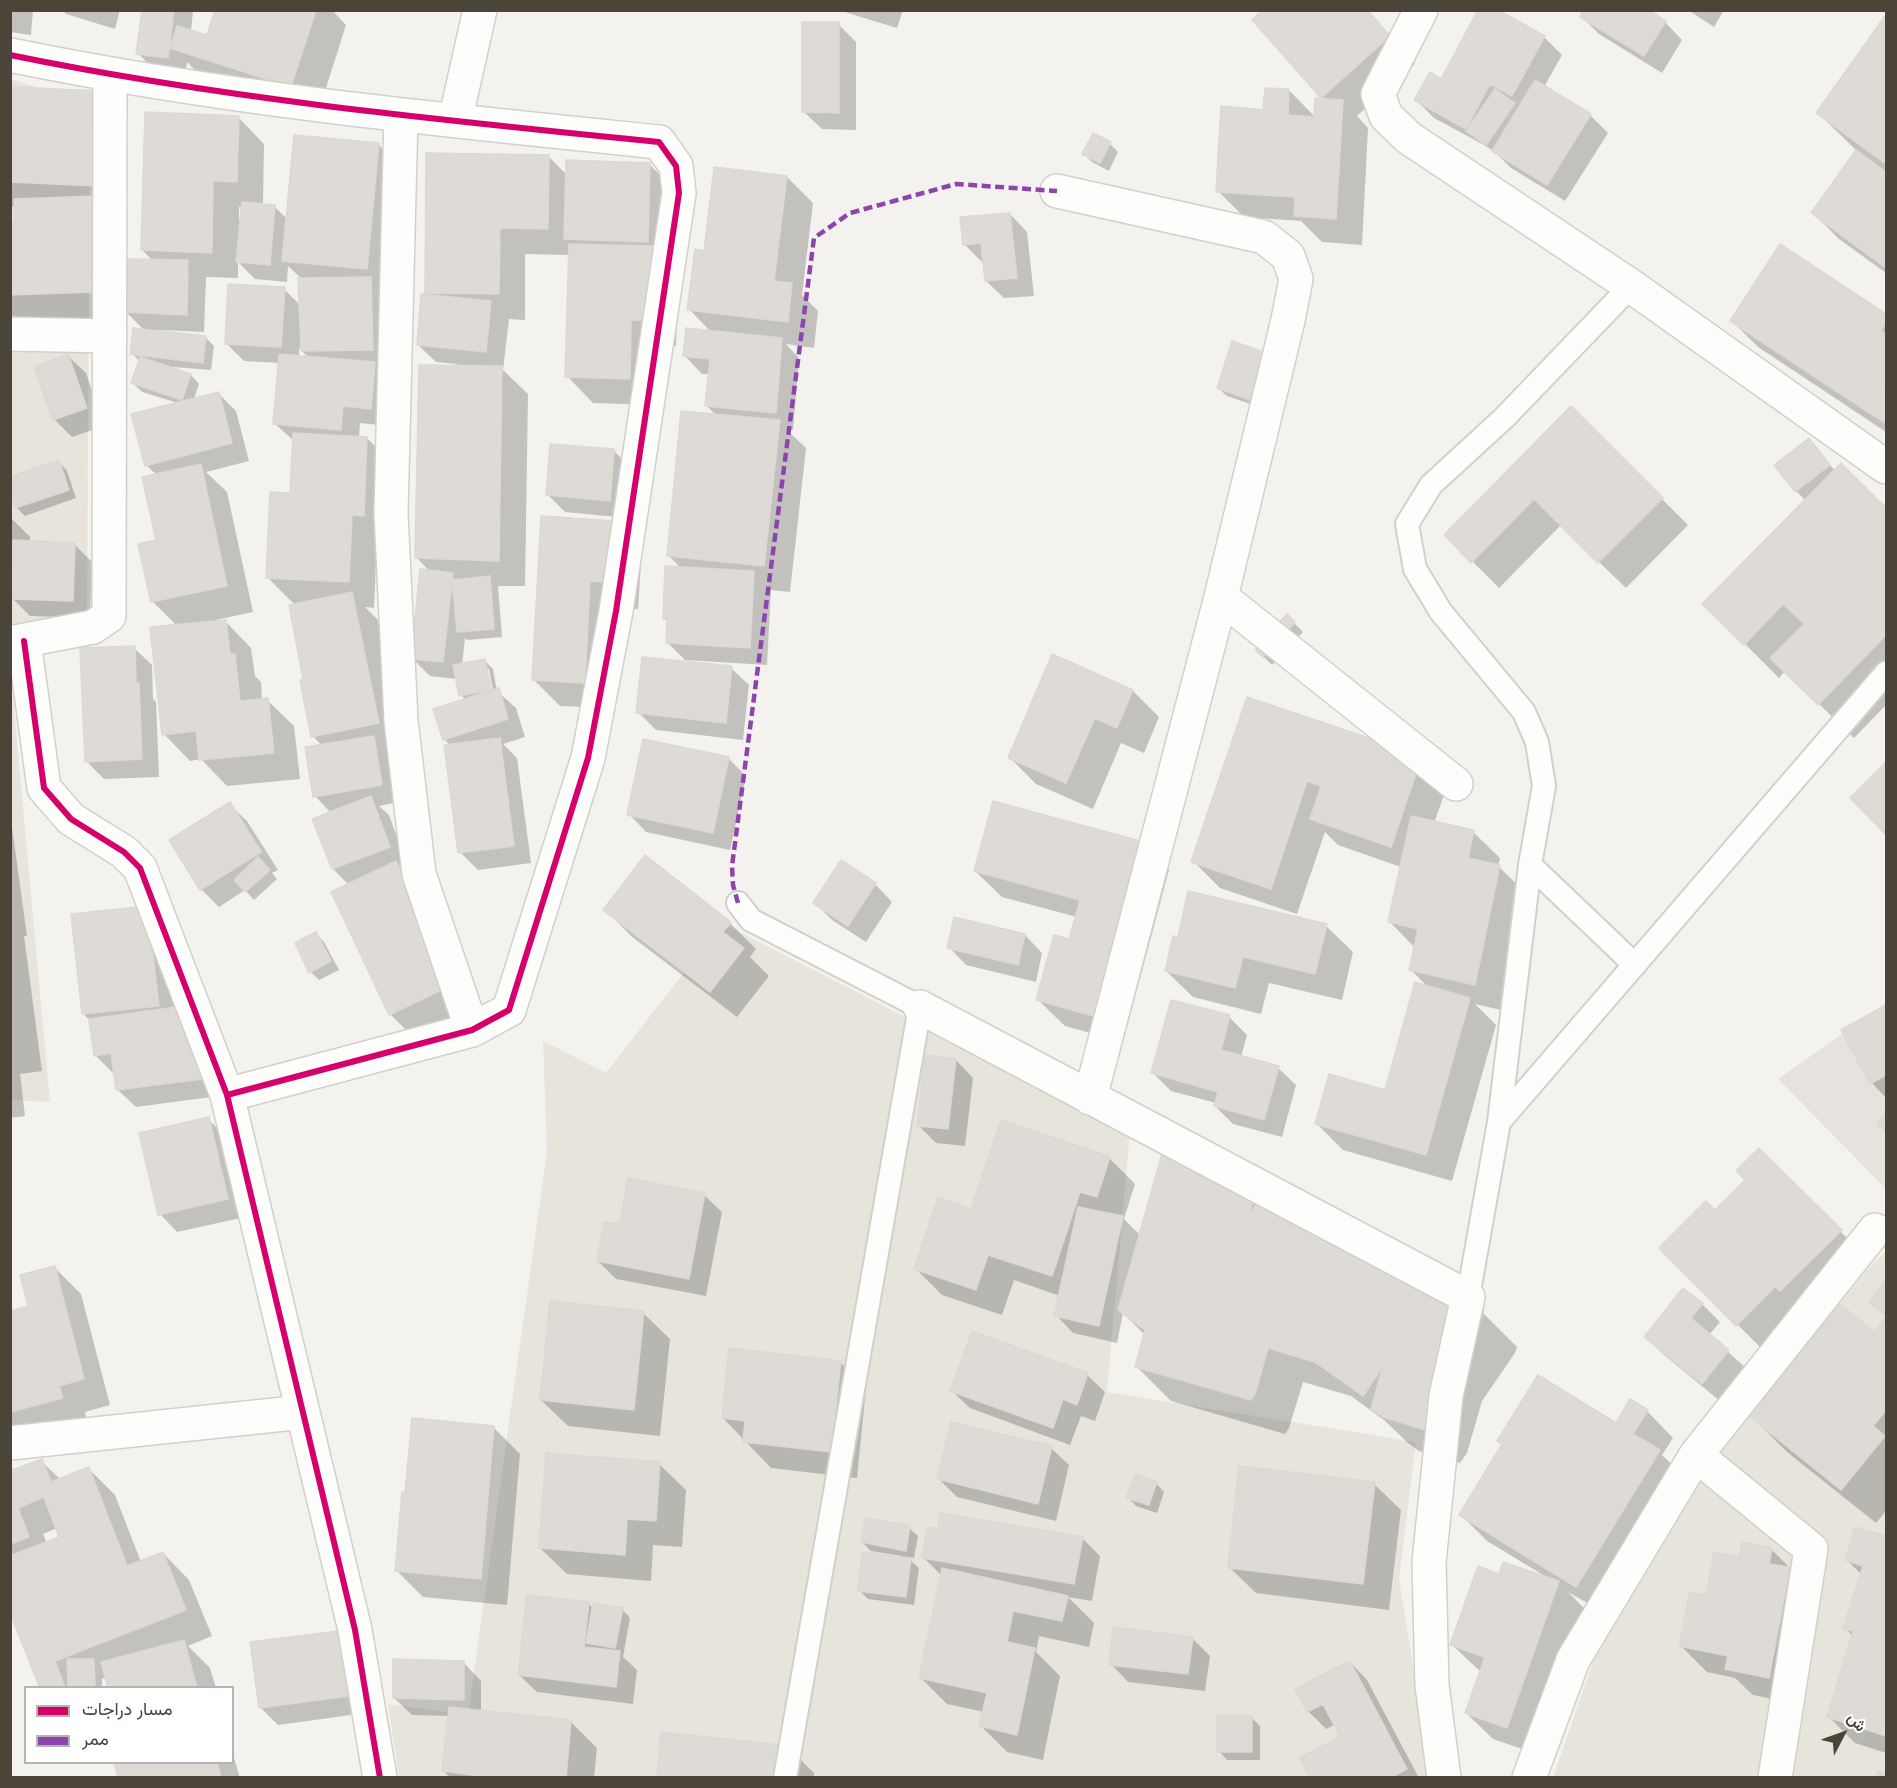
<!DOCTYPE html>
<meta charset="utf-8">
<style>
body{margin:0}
#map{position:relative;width:1897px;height:1788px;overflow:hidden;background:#f4f2ee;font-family:"Varela Round",Vazirmatn,sans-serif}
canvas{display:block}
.frame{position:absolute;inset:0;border:12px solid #4b4439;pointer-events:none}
.legend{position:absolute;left:24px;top:1686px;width:210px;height:78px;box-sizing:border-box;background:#fff;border:2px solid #b7b4b0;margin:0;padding:8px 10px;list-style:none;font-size:18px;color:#4b4439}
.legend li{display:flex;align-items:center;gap:12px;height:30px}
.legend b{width:30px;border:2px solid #b7b4b0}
.north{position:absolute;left:1813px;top:1704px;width:60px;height:60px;-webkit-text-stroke:4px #fff;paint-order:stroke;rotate:49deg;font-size:16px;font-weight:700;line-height:24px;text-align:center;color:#4b4439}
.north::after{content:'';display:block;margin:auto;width:21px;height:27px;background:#4b4439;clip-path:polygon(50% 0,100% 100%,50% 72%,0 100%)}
</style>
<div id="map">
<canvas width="1897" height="1788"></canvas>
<div class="frame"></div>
<ul class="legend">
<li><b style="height:8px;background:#d6006c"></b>مسار دراجات</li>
<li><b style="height:8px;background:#8e44ad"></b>ممر</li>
</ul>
<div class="north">ش</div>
</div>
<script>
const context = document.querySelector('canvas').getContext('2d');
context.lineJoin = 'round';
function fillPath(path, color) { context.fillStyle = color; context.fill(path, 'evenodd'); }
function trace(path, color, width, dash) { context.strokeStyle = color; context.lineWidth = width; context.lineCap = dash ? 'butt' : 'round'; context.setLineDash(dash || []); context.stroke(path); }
fillPath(new Path2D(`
 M10,79L90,104L87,616L10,661Z
 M11,676L50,1102L11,1100Z
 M722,923L1130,1132L1107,1392L1416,1442L1399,1579L1431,1777H399L388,1704L468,1715L547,1152L543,1041L606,1073Z
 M1886,1251V1777L1553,1778L1599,1644L1692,1486L1867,1270Z`), '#e7e4dc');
fillPath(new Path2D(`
 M1886,1003V1189L1778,1079Z`), '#e6e2de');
fillPath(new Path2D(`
 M10,10H33L31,35L10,32Z
 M62,10H120L115,29L66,14Z
 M143,10H193L191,32L208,37L216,10H332L346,25L318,113L199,74L187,62L185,75L155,71L138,53Z
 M838,10H903L897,28Z
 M1265,10H1368L1415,64L1357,116L1368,128L1362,245L1322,242L1301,221L1244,217L1218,191L1265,111L1289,90L1315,117L1326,100L1254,20Z
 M1688,10H1724L1714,27Z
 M1582,17L1665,22L1682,40L1662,73L1599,34Z
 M1885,18L1886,19V273L1839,239L1813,213L1857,151L1818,113Z
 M838,24L856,42V130L822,129L804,112Z
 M1544,37L1562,55L1544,87L1590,115L1608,133L1565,201L1511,168L1495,152L1484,145L1434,118L1416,100L1442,81Z
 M10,88L100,93L126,119L119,318L10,322V222H17L16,207L10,206Z
 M238,117L264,144L263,205L274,206L287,219L379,145L405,171L390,367H378L392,381L388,426L360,423L359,438H367L393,465L377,541L374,608L365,607L378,620L404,749L399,802L379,806L389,815L407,865L400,867L422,889L479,1011L416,1040L390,1014L349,885L333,869L331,813L315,796L322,746L313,736L295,605L267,577L292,495L294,441L275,424L280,363L244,361L226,343L284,289L300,305L303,280L288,266L287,282L255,279L238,262V278L206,277L204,332L162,330V333L206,338L214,346L211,370L162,366L191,375L199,384L194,399L218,393L236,411L249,461L206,472L227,492L253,612L216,620V622L225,621L251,648L255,676L261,682L262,701L267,700L294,726L300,779L227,786L201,759L190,761L164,734L177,626L152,601L158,542L157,475L146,465L178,403L142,392L133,383L140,362L132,353L145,331L126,312L153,261L142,250ZM239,207H243L241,220H239ZM299,348L309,358L299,357Z
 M1110,144L1118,152L1109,171L1092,162L1084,154Z
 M548,156L567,175L649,164L667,182L678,274L676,346H657L656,405L593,403L567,376L570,255L525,254V320L509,319L503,370L528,394L525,586H498L502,637L467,640L465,638L462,665L485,661L493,669L497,691L516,708L525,737L503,744L517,758L531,863L478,870L460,852L451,746L444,739L466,700L461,695L457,679L430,676L412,658L430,572L417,558L457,364L436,362L418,345L431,296L427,292ZM485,669H489L494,697L491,698Z
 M787,177L813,203L802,295L818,311L814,348L786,344L799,358L793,430H787L806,448L790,592L771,590L767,665L685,660L667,642L669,623L664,618L681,568L669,556L717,416L707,406L710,374H702L685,356L712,333L689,309L706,252Z
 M1010,214L1027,232L1034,296L1004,298L986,281L984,262H982L964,244Z
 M1780,246L1886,316V432L1758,347L1732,321Z
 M1233,343L1262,408L1227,396L1218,388Z
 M68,356L86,373L104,426L72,437L55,420L36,368Z
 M1571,408L1688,525L1626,588L1561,525L1499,588L1446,535Z
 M1817,448L1835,471L1841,465L1886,510V705L1854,738L1785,671L1779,678L1705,604L1806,501L1796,491Z
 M614,451L631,468L627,518L565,512L547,494Z
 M59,462L67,471L76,498L25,516L16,507Z
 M10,517L30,537V542L74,544L92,562L90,618L30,616L12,598Z
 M542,518L642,549L638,609L616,607L611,708L560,706L533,679Z
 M1287,616L1303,632L1272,665L1257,650Z
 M134,648L152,665L153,699L156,702L159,777L104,779L86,761Z
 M731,668L749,685L743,740L656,730L638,712Z
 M1133,691L1159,717L1144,753L1121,743L1093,809L1036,784L1010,758Z
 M1248,699L1448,784L1434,823L1473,832L1500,858L1498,866L1526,893L1501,1010L1475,1004L1496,1025L1452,1181L1343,1150L1316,1123L1386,1092L1429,988L1411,970L1415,948L1389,921L1401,867L1338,845L1325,832L1297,914L1220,888L1193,861Z
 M728,758L746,776L730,850L646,832L629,814Z
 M1886,764V833L1852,798Z
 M229,804L247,821L278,870L272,873L277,879L254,900L245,890L219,907L201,889L171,840Z
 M10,813L27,936H24L42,1071L20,1074L25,1116L10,1118Z
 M1143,844L1169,870L1123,1042L1065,1026L1038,1000L1070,941L1077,917L1002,897L975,871Z
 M875,884L892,902L866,942L832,920L815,903Z
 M605,909L730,923L756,949L750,957L769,976L737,1017L631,936Z
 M164,926L174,1009L219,1096L136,1107L118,1090L115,1072L113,1073L95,1055L91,1021L83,1014Z
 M1326,926L1353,952L1342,1000L1269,983L1261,1014L1193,997L1166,971Z
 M316,934L324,942L339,970L319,980L311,972Z
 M1025,935L1042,953L1036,982L966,965L949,947Z
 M1886,1007V1098L1872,1083L1843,1031Z
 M1229,1017L1247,1035L1241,1057L1278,1068L1296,1085L1282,1137L1233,1124L1215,1106L1216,1103L1171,1091L1153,1073Z
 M956,1060L973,1078L965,1146L936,1143L918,1125Z
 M208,1119L226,1137L245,1217L177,1232L160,1214Z
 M1168,1138L1483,1313L1517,1347L1515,1353L1482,1401L1467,1453L1460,1463L1419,1451L1408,1443L1384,1420L1351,1396L1303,1382L1289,1428L1285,1434L1171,1401L1137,1367L1145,1335L1123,1313L1117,1343L1073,1333L1056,1315L1060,1296L1014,1280L1002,1315L942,1295L916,1269L972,1211L1109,1158L1135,1184L1124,1219L1140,1235Z
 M1759,1150L1867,1258L1764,1351L1661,1248L1715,1212L1747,1180Z
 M704,1195L722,1212L706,1296L616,1279L598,1261L621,1226Z
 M55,1268L81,1294L110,1405L85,1412L88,1425L10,1444V1312L30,1307Z
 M1683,1290L1702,1304L1720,1322L1709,1335L1746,1368L1720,1401L1663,1354L1646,1337Z
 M643,1313L670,1339L660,1436L568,1426L541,1400Z
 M1886,1319V1511L1876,1523L1787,1452L1752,1417L1875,1334Z
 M840,1362L866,1388L857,1478L771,1468L723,1418Z
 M1087,1375L1105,1392L1095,1421L1081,1416L1070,1445L970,1408L952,1391Z
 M1647,1411L1673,1438L1662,1455L1686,1478L1603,1612L1568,1592L1584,1608L1534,1753L1493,1739L1466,1713L1481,1672L1452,1645L1500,1576L1543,1575L1487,1541L1461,1515L1616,1425Z
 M493,1427L520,1454L507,1605L423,1597L397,1571Z
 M1051,1448L1069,1465L1056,1521L957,1497L939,1479Z
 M41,1461L61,1480L89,1469L115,1495L141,1562L163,1553L189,1580L212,1636L188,1646L210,1668L216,1688H110L107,1677L102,1679V1688H41L10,1557V1473ZM57,1528L61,1538L47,1543L43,1534Z
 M659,1464L686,1490L682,1547L653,1545L651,1581L567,1574L540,1548Z
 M1156,1483L1164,1492L1157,1513L1136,1506L1128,1497Z
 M1374,1484L1401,1510L1389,1610L1256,1593L1229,1567Z
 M909,1528L918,1536L914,1558L907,1557L919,1568L914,1605L868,1599L859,1590L901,1559L902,1556L871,1551L862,1542Z
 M1856,1528L1886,1538V1753L1855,1743L1828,1716L1853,1636L1845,1628L1862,1575L1847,1560Z
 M1082,1538L1100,1556L1092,1601L1068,1597L1094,1623L1089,1647L1039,1636L1036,1652L1060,1676L1043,1760L1007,1752L981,1726L984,1712L947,1704L920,1677L942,1576L924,1558Z
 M1771,1549L1798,1576L1796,1704L1753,1695L1735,1678L1707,1672L1681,1646L1707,1596L1740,1558Z
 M589,1604L594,1609H622L630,1618L623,1657L637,1670L633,1704L537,1692L519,1675Z
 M346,1631L373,1712L278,1725L260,1707Z
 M1192,1638L1210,1656L1205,1691L1128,1682L1111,1664Z
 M1350,1662L1367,1680L1419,1778H1311L1342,1737L1336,1724L1326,1729L1308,1711Z
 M464,1663L481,1681V1712L571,1722L597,1748L594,1778H450L444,1771L450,1716L412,1715L394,1698Z
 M1251,1717L1260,1726V1760H1227L1219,1751Z
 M788,1747L814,1773V1778H658Z
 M232,1751L240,1778H120L116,1762H232Z`), '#0003');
const building = new Path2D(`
 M142,10H174L168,58L136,54Z
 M215,10H316L291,87L170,48L177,26L207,35Z
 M1262,10H1367L1390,36L1321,98L1252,20Z
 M1478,10H1498L1545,36L1512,96L1490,84L1466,129L1414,100L1430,72L1441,79Z
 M1583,10H1648L1666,21L1644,56L1580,17Z
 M1885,16L1886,17V164L1816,113Z
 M802,22H839V113L802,112Z
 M1535,80L1591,114L1547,185L1492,151Z
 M10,87L101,91L96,186L10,182Z
 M1265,88L1289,89L1288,115L1314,117L1315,98L1343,100L1336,219L1294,216L1295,197L1216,192L1221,106L1263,110Z
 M1495,89L1515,103L1486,145L1466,131Z
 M145,112L239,116L237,182L213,181L212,253L141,250Z
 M1093,133L1111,142L1100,163L1082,154Z
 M294,135L379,143L367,269L282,261Z
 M1856,150L1886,172V268L1811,213Z
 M426,153L549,155L548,229L500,228L499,294L425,293Z
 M566,160L650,163L648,242L564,239Z
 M714,167L787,176L774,281L792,283L788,322L687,310L695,249L704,251Z
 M96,196L98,255L91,254L93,292L10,295V221H15L14,199Z
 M242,202L275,205L270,265L236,262Z
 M1010,213L1017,278L985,281L981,243L963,245L960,217Z
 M569,244L652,246L650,320H631L630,379L565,377Z
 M1780,244L1886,314V322L1881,331L1886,335L1885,423L1730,321Z
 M126,259L188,260L187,315L125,312Z
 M371,277L373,350L301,351L298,278Z
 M228,284L285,287L281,347L225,344Z
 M421,294L491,301L486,352L417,345Z
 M133,328L206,336L203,363L130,354Z
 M686,328L782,338L776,413L705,406L710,359L683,356Z
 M1232,341L1269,354L1253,401L1217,388Z
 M68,354L87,408L53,420L34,367Z
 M279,354L375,362L371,409L343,406L341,430L273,424Z
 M140,357L191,374L182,400L131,383Z
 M419,365L502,366L499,561L415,558Z
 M219,392L232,443L145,466L131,414Z
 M1571,406L1663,498L1598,563L1534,499L1471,563L1444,535Z
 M681,411L780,420L764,566L667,556Z
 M293,433L367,437L364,516L352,515L349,582L266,578L270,492L290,493Z
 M1809,438L1830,465L1795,492L1774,465Z
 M550,444L614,449L610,501L546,495Z
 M59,460L69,490L15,508L10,496V477Z
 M1841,463L1886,508V635L1818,705L1770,658L1804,624L1783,604L1744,645L1702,604Z
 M201,464L227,586L151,602L138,544L156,540L142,477Z
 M541,516L616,521L612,583L590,581L585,683L532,680Z
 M13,540L75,543L73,601L11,599Z
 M665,566L754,571L750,648L666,643L667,619H663Z
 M420,569L453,573L443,662L411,659Z
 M490,576L494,629L457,632L452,580Z
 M352,592L379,723L311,737L300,680L303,679L289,605Z
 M1287,614L1295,622L1263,657L1255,650Z
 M226,620L230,654H235L240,701L268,698L274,753L199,760L196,731L162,735L150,627Z
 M135,646L136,683H139L142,759L85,762L80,648Z
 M1052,654L1133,690L1117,728L1095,718L1066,783L1008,758Z
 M642,657L732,666L726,723L636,713Z
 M485,659L491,690L459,696L453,665Z
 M499,688L508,719L443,740L433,709Z
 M1247,697L1422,756L1391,847L1310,819L1321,786L1307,781L1271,889L1191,862Z
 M374,736L382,785L313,797L305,747Z
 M500,738L514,846L458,853L444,745Z
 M643,739L729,757L713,833L627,815Z
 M1886,762V835L1850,798Z
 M371,796L390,847L332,869L312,819Z
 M993,801L1144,842L1097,1017L1036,1000L1054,935L1069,939L1080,900L974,871Z
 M230,802L261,852L200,890L169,840Z
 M1411,816L1474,830L1468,858L1500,865L1475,985L1409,970L1418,929L1388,922Z
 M645,855L731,922L723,932L744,948L710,992L603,910Z
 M258,857L270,870L245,892L234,880Z
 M841,860L876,883L848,926L813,903Z
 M396,861L454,984L389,1015L331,892Z
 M1188,891L1327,924L1315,974L1243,957L1235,988L1165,971L1173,936L1178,937Z
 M147,906L159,1006L82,1014L71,914Z
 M954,917L1025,934L1018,965L947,948Z
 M316,932L331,961L309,973L295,943Z
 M1415,982L1470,998L1426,1155L1315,1124L1329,1074L1385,1090Z
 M1171,1000L1230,1015L1221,1050L1279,1066L1264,1120L1214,1106L1218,1092L1151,1073Z
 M191,1005L202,1079L116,1090L111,1053L94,1056L89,1019Z
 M1886,1005V1075L1870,1084L1841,1030Z
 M925,1055L956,1059L948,1129L917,1126Z
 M1886,1114V1133L1877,1123Z
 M209,1117L228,1199L158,1215L139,1133Z
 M1001,1120L1110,1157L1097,1197L1080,1192L1052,1276L988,1255L976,1290L914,1269L938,1197L971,1209Z
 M1167,1136L1256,1188L1249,1215L1275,1178L1438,1280L1484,1311L1481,1319L1448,1366L1433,1418L1426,1430L1383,1417L1371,1409L1383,1366L1363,1396L1315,1362L1268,1348L1255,1394L1251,1400L1135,1367L1145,1330L1118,1310Z
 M1759,1148L1842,1230L1780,1291L1775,1287L1736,1326L1659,1248L1706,1201L1715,1210L1745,1180L1736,1171Z
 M628,1178L705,1193L689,1279L597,1261L604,1222L620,1224Z
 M1078,1207L1123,1216L1099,1326L1054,1316Z
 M55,1266L84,1379L59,1386L63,1398L10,1412V1311L28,1306L20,1275Z
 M1886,1280V1316L1869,1302Z
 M1683,1288L1703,1303L1691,1318L1729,1350L1702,1384L1644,1337Z
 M550,1301L644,1311L634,1410L540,1400Z
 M1840,1304L1875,1332L1886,1317V1410L1873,1426L1885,1436L1841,1490L1750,1417Z
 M972,1331L1088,1373L1077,1405L1063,1399L1053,1428L950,1391Z
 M729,1348L841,1361L831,1452L743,1442L745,1421L722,1418Z
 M1538,1375L1616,1423L1630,1399L1648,1410L1633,1434L1660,1450L1576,1587L1459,1515L1502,1444L1497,1441Z
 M412,1418L494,1426L481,1579L395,1571L402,1492H405Z
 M951,1422L1052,1446L1038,1504L937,1479Z
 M546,1453L660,1462L656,1521L627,1519L625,1555L539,1548Z
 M42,1459L51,1482L89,1467L127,1566L163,1552L186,1610L55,1661L65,1688H40L10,1613V1556L59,1537L44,1497L18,1508L29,1537L10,1544V1471Z
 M1239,1466L1375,1482L1363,1584L1228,1568Z
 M1135,1474L1157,1482L1149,1505L1126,1498Z
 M940,1513L1083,1537L1074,1584L922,1558L927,1527L938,1529Z
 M865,1518L910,1526L906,1551L861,1542Z
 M1855,1527L1886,1536V1736L1827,1717L1853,1631L1843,1629L1863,1566L1845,1560Z
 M1742,1542L1772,1548L1769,1564L1790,1567L1769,1678L1725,1669L1728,1656L1679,1646L1690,1592L1706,1595L1714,1552L1739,1557Z
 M862,1552L911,1558L906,1597L858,1591Z
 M1503,1562L1559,1581L1507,1728L1465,1713L1485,1657L1450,1645L1478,1566L1499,1574Z
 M942,1568L1068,1596L1062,1621L1013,1611L1007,1642L1035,1648L1017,1735L979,1726L987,1693L919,1678Z
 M527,1595L589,1602L584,1647L620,1651L616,1687L518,1675Z
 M593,1603L623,1608L615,1648L586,1643Z
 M1113,1627L1193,1637L1188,1674L1109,1665Z
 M347,1630L356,1695L259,1708L250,1642Z
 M184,1640L197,1688H108L101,1662Z
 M67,1659H94L95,1688H68Z
 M393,1659L464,1661V1700L393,1698Z
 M1350,1661L1407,1769L1390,1778H1310L1299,1758L1340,1737L1323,1704L1307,1712L1295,1689Z
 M449,1707L571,1720L566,1778H472V1775L442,1771Z
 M1217,1715L1252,1716V1752H1217Z
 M661,1732L789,1746L785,1778H657Z
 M114,1762H217L221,1778H118Z
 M1878,1771L1886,1774V1778H1876Z`);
fillPath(building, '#dedbd6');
trace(building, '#dcd9d4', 1.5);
const service = new Path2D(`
 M1530,865L1635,965
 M738,903L751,920L920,1007L785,1778
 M1499,1122L1530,865L1544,786L1537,742L1524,712L1441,612L1415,569L1407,524L1431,485L1504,418L1631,286
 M1468,1297L1499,1122L1886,673`);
const minor = new Path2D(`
 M1421,10L1378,94L1386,116L1409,138L1631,286L1886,467
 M10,55C224,99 442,120 659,142L676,166L679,193L616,611L588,758L509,1010L472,1030L227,1095
 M401,115L391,513L401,721L419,874L472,1030
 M455,121L480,10
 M1057,191L1264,237L1288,256L1296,279L1288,320L1221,597L1090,1098
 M10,334L110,336
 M1221,597L1456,784
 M24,641L44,788L71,819L124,852L140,868L227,1095L355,1630L380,1778
 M10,643L93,627L109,616L110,76
 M920,1007L1468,1297L1446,1396L1429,1562L1432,1685L1444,1778
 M10,1443L303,1412
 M1696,1455L1811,1549L1775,1778
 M1529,1778L1573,1660L1696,1455L1875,1230`);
trace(service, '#d2d0cb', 26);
trace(minor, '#d2d0cb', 36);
trace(service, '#fdfdfc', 22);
trace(minor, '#fdfdfc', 33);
trace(new Path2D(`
 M738,903L733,885L732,866L814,238L850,213L956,184L1057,191`), '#8e44ad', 4.5, [9, 4.5]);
trace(new Path2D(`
 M10,55C224,99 442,120 659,142L676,166L679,193L616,611L588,758L509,1010L472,1030L227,1095
 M24,641L44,788L71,819L124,852L140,868L227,1095L355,1630L380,1778`), '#d6006c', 6);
</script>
